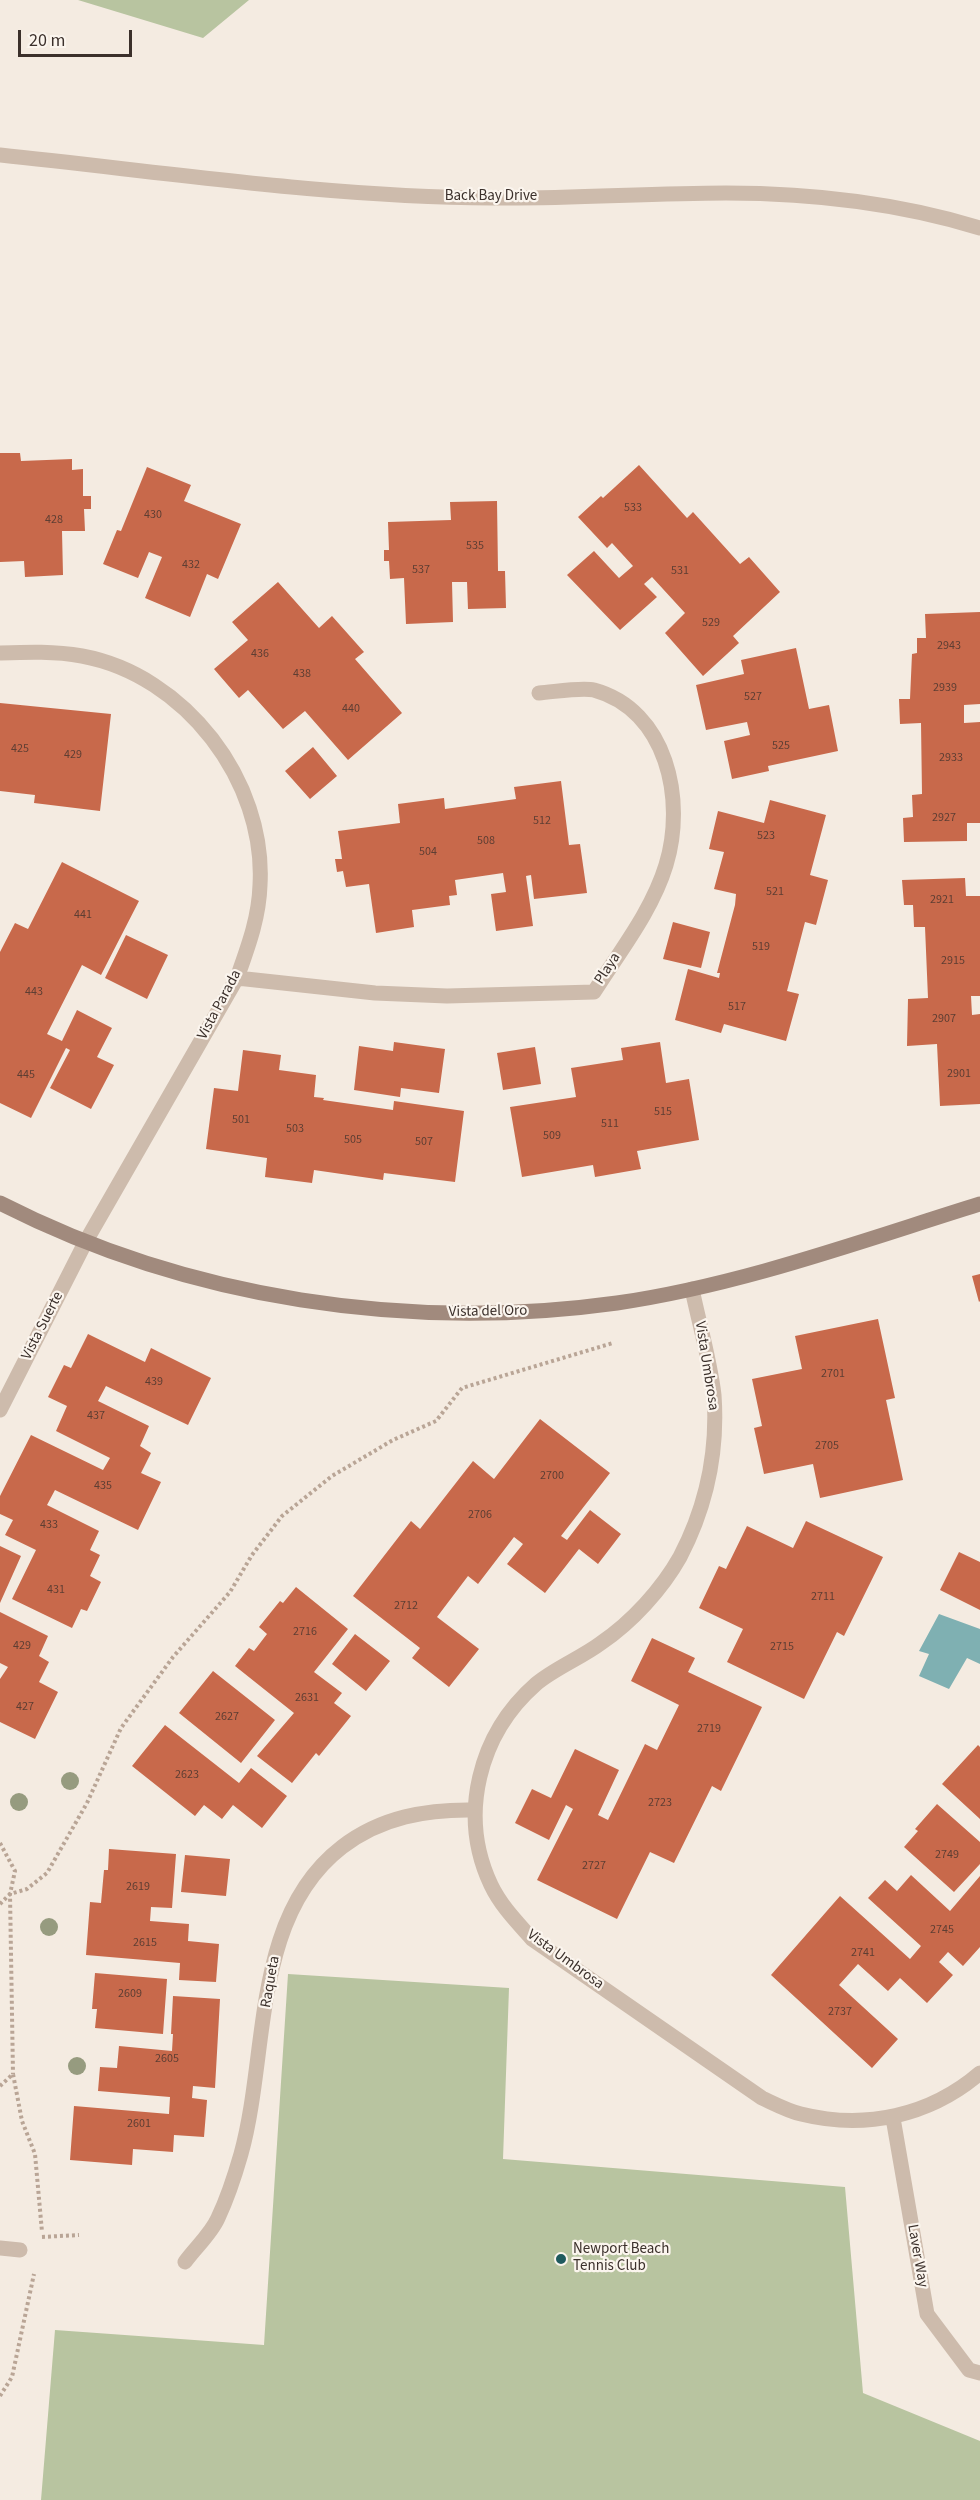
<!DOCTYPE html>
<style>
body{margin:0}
#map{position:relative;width:980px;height:2500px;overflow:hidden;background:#f4ebe1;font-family:"Source Sans 3",sans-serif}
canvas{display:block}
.scale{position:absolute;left:18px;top:30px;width:114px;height:27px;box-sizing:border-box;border:3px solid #3b302b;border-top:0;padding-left:8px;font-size:18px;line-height:21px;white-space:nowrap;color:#3b302b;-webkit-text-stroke:4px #fbf5ee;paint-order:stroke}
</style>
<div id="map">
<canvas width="980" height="2500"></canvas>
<div class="scale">20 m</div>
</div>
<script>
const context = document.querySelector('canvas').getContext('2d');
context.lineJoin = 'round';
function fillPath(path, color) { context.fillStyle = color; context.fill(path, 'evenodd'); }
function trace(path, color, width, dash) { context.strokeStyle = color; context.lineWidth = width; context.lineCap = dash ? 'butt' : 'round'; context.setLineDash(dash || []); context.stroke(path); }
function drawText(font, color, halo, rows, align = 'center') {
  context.font = font + ' "Source Sans 3",sans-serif'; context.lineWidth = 4.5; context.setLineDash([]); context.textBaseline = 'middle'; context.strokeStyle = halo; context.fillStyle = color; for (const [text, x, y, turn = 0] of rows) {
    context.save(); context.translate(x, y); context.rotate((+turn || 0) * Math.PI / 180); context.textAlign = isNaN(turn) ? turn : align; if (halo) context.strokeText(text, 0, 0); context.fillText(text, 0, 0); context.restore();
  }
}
fillPath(new Path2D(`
 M78,0H249L203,38Z
 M288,1974L509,1988L503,2159L845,2187L863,2393L980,2441V2500H41L55,2330L264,2345Z`), '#b8c4a0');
fillPath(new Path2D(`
 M939,1614L980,1629V1664L967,1658L949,1689L919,1676L929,1654L919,1651Z`), '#7fb0b2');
fillPath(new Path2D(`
 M0,453H20L21,461L72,459V470L83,469V496H91V509H84L85,531H62L63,575L25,577L24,561L0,562Z
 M639,465L687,518L693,512L740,564L749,557L780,592L733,636L739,643L703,676L665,633L685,613L652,577L644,584L657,597L620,630L567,575L594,551L619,578L633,566L612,543L607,548L578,517L601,496L603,498Z
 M147,467L191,485L184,501L241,524L218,579L207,574L190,617L145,598L162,557L149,552L138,578L103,564L117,530L121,531Z
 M497,501L498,571H505L506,608L468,609L467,582H452L453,622L406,624L404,578L390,579L389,561H384V550H389L388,522L451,520L450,502Z
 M278,582L319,628L332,616L364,652L355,659L402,713L348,760L305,711L283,729L248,690L239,698L214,669L248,640L232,622Z
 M980,612V704L964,705V723L980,722V823H967V841L904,842L903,818L913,817L912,795L922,794L921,723L900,724L899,699H910L912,654L917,653V638H926L925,614Z
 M796,648L809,709L829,705L838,751L768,766L769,771L732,779L724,741L750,735L747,722L706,730L696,685L744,674L741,660Z
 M0,703L111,714L100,811L34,803L35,795L0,791Z
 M313,747L337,776L310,799L285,771Z
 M561,781L569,845L580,844L587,893L534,899L531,875L526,876L533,926L496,931L491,894L506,892L503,873L455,880L457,895L449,896L450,905L412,910L414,927L376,933L369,884L346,887L343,871L337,872L335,859H342L338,831L400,823L398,804L444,798L445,809L516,799L514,787Z
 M770,800L826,815L810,875L828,880L816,925L805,922L787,991L799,994L786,1041L724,1024L721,1033L675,1020L688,969L719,978L720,973H717L735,905L736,894L714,889L724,852L709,849L718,811L764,823Z
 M62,862L139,901L101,975L82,965L47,1034L62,1041L77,1010L112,1028L97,1057L114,1065L91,1109L50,1088L70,1050L66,1048L31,1118L0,1103V952L15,923L28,929Z
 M965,878L966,896H980V996H971L972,1015L980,1014V1104L940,1106L937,1044L907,1046L908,999L928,998L925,927H914L913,905H904L902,880Z
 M673,922L710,932L701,968L663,959Z
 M126,935L168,955L147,999L105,978Z
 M394,1042L445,1049L439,1093L401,1088L400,1097L354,1090L359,1046L393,1051Z
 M660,1042L666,1083L689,1079L699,1140L637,1151L641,1169L595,1177L593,1165L522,1177L510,1107L576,1097L571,1068L623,1060L621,1048Z
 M535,1047L541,1084L503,1090L497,1053Z
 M243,1050L281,1055L279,1070L316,1075L314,1097L324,1098L323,1100L393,1110L394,1101L464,1111L455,1182L384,1173L383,1180L314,1170L312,1183L265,1177L267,1158L206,1149L214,1088L238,1091Z
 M980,1274V1301L979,1302L972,1276Z
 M878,1319L895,1398L886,1400L903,1480L820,1498L813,1464L764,1474L754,1428L762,1426L752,1379L802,1369L795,1336Z
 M88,1334L145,1362L151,1348L211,1378L188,1425L106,1386L98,1401L149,1426L140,1446L151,1453L141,1473L161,1482L138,1530L55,1490L47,1505L99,1531L90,1550L100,1555L90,1576L101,1582L87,1611L81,1609L72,1628L12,1599L36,1550L5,1535L13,1520L0,1514V1496L31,1435L103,1470L110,1458L56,1431L67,1406L48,1397L64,1365L71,1368Z
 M540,1419L610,1473L561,1536L567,1540L590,1510L621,1534L598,1564L579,1549L545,1593L507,1564L523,1544L514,1537L478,1584L468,1576L437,1617L479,1649L449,1687L412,1658L420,1648L353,1596L411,1521L420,1529L473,1461L494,1479Z
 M806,1521L883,1557L844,1636L837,1632L804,1699L727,1662L743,1629L699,1608L719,1566L726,1569L747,1526L793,1548Z
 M0,1546L21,1556L0,1603Z
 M959,1552L980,1562V1610L940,1590Z
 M296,1587L348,1629L314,1672L342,1693L334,1703L351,1716L319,1756L316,1753L292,1783L257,1756L294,1713L235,1666L249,1648L254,1651L267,1634L259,1627L280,1601L283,1603Z
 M0,1612L48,1636L39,1656L49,1662L39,1682L58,1692L35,1739L0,1722V1679L8,1667L0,1663Z
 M355,1634L390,1661L366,1691L332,1664Z
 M652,1638L695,1658L688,1672L762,1707L721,1791L712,1786L674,1863L650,1852L617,1919L537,1880L573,1809L566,1805L549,1840L515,1823L532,1789L551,1798L575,1749L619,1770L598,1815L608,1820L645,1744L657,1750L679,1705L631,1681Z
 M213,1671L275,1720L241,1763L179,1713Z
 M165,1725L239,1783L251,1768L287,1796L262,1828L233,1805L222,1819L204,1805L195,1816L132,1766Z
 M978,1745L980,1747V1819L942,1784Z
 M937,1804L980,1842V1864L954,1892L904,1847L918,1831L915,1829Z
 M109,1849L176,1854L172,1908L151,1907L150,1921L189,1924L188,1941L219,1944L216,1982L179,1980L180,1963L86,1955L90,1902L101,1903L104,1870H108Z
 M185,1855L230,1859L226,1896L181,1892Z
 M911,1875L950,1911L980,1876V1947L963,1966L948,1952L939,1962L953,1975L927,2003L900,1978L888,1991L858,1964L848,1975L839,1985L898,2039L872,2068L771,1975L840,1896L910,1959L921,1946L868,1898L885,1880L897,1891Z
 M95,1973L167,1979L163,2034L95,2028L97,2009H92Z
 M173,1996L220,1999L215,2088L193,2086L192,2098L207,2100L204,2137L174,2135L173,2152L133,2149L132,2165L70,2160L74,2106L169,2114L170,2097L98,2091L100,2067L117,2068L119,2046L172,2051L173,2034H171Z`), '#c8694b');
trace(new Path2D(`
 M0,1843L15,1871L10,1894L13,2074
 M0,1904L10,1894L27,1889L47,1873L87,1803L121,1728L173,1657L230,1592L252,1555L282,1516L332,1476L393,1440L436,1421L462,1388L613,1343
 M0,2086L13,2074L22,2121L35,2154L42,2232
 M42,2237L79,2235
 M0,2396L12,2377L34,2274`), '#b9a596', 4, [3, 3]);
trace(new Path2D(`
 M0,155C164,172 328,197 493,198C571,199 648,193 726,193C811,193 898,203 980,228
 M0,653C28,652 54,651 82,656C185,675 266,781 260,885C259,918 248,947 237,978L86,1241L0,1410
 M237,978L375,993L447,996L594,992C620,951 652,911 666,865C686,800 667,710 594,690C581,687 554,692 539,693
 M692,1289C699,1323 710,1360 714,1395C718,1451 706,1507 680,1557C662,1589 632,1622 601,1643C581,1658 555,1668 536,1684C479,1734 458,1815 491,1885C501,1906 517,1922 532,1939L762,2098C775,2104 788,2111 801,2114C865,2130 930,2116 980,2073
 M893,2118L927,2314L969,2370L980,2373
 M0,2248L20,2250
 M185,2262C195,2248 211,2234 218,2218C227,2199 235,2175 241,2154C269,2053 251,1917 342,1847C381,1817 427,1809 475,1810`), '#cdbbac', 15);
trace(new Path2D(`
 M0,1203C188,1299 408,1332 617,1303C741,1285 861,1241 980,1204`), '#a18a7d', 15);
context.fillStyle = '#969b7f';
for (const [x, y] of [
 [70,1781],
 [19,1802],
 [49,1927],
 [77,2066]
]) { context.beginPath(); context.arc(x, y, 9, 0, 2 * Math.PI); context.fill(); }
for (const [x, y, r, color] of [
 [561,2259,6,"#1f5a5e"]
]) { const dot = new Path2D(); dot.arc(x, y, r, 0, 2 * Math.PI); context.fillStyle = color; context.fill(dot); trace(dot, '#fbf5ee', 2); }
drawText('12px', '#5e3e33', null, [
 ["533",633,508],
 ["430",153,515],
 ["428",54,520],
 ["535",475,546],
 ["432",191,565],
 ["537",421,570],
 ["531",680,571],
 ["529",711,623],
 ["2943",949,646],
 ["436",260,654],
 ["438",302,674],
 ["2939",945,688],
 ["527",753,697],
 ["440",351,709],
 ["525",781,746],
 ["425",20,749],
 ["429",73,755],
 ["2933",951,758],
 ["2927",944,818],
 ["512",542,821],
 ["523",766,836],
 ["508",486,841],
 ["504",428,852],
 ["521",775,892],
 ["2921",942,900],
 ["441",83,915],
 ["519",761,947],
 ["2915",953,961],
 ["443",34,992],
 ["517",737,1007],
 ["2907",944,1019],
 ["2901",959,1074],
 ["445",26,1075],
 ["515",663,1112],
 ["501",241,1120],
 ["511",610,1124],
 ["503",295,1129],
 ["509",552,1136],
 ["505",353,1140],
 ["507",424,1142],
 ["2701",833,1374],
 ["439",154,1382],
 ["437",96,1416],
 ["2705",827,1446],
 ["2700",552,1476],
 ["435",103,1486],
 ["2706",480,1515],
 ["433",49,1525],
 ["431",56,1590],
 ["2711",823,1597],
 ["2712",406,1606],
 ["2716",305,1632],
 ["429",22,1646],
 ["2715",782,1647],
 ["2631",307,1698],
 ["427",25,1707],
 ["2627",227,1717],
 ["2719",709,1729],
 ["2623",187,1775],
 ["2723",660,1803],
 ["2749",947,1855],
 ["2727",594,1866],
 ["2619",138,1887],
 ["2745",942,1930],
 ["2615",145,1943],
 ["2741",863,1953],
 ["2609",130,1994],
 ["2737",840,2012],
 ["2605",167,2059],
 ["2601",139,2124]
]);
drawText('15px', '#3b302b', '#fbf5ee', [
 ["Back Bay Drive",491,197],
 ["Playa",608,969,-57],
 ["Vista Parada",220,1005,-62],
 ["Vista del Oro",488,1312,-1],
 ["Vista Suerte",43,1326,-63],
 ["Vista Umbrosa",706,1366,81],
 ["Vista Umbrosa",565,1960,36],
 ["Raqueta",271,1982,-80],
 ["Laver Way",917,2256,80]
]);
drawText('15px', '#3b302b', '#fbf5ee', [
 ["Newport Beach",573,2250],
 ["Tennis Club",573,2267]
], 'left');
</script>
